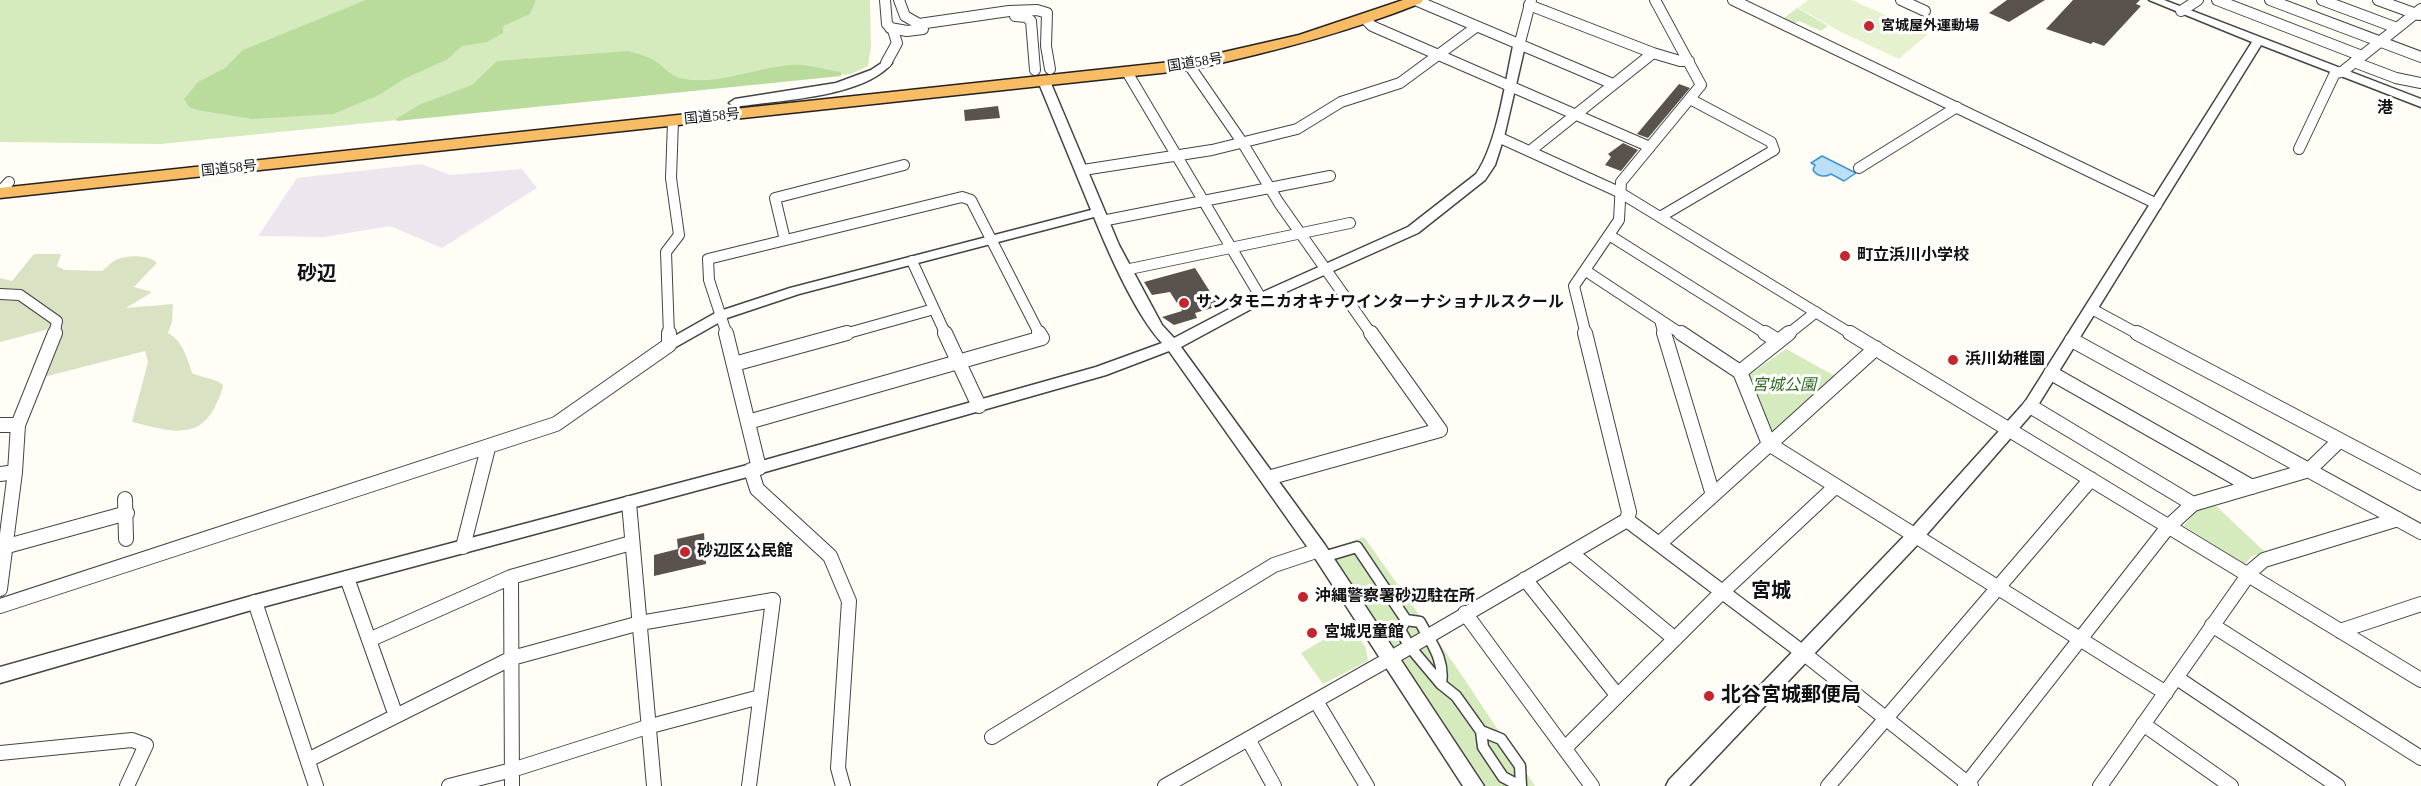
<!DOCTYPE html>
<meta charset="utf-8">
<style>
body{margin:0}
canvas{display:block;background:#fffdf5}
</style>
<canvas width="2421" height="786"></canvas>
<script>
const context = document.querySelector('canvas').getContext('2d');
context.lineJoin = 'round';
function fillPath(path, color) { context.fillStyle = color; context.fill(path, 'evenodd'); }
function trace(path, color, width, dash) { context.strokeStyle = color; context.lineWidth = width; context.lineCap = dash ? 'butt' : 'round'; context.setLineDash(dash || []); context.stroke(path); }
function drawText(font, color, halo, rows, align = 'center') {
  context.font = font + ' "Times New Roman","Noto Sans JP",serif'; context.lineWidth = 6; context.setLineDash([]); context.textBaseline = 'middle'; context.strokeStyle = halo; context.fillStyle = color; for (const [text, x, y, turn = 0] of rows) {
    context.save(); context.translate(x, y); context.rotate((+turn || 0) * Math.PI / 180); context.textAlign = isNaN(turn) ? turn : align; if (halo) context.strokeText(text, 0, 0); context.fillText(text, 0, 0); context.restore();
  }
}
fillPath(new Path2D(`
 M421,164L451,175L522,169L537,188L442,248L390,226L324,237L258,236L297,178Z`), '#eee6ef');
fillPath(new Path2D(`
 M0,0H870L871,48L868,66L851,74L161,144L0,142Z
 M1797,8L1828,26L1821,31L1799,21L1793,24L1783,19Z
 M1786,349L1837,377L1776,432L1768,430L1749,375Z
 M2215,505L2266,553L2252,556L2245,564L2184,526L2196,511Z
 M1364,537L1459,671L1535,786H1473L1321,553Z
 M1328,637L1359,638L1366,648L1368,661L1323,684L1301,653Z`), '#d5ebbd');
fillPath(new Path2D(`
 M366,0H536L530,14L503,26V33L487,42L462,46L448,59L404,79L379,95L333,114L252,119L197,110L189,107L184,99L198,82L225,68L243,50Z
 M628,51C638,54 649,56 658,63C666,69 670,75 680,78C714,87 758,67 791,65C807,63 825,70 841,72V76L397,121L396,119L421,104L472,85L497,61Z`), '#b9dc9c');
fillPath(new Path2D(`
 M34,254H61L57,266L65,270L102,271C106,268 110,263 114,261C124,255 148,254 157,263L134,287L152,292L126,308L173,304L172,322L168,333C183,341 187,358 192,373C202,378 216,378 223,385C222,393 218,400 215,407C197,443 163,429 132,422L148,362L145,351L40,378L57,327L0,342V278L12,281Z`), '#d9e3c4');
fillPath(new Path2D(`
 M1808,0H1852L1928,34L1899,59L1841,32L1798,8Z`), '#e6f2cf');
const water = new Path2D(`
 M1822,156L1856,173L1844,181L1831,174C1824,178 1817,176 1813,170L1815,165L1811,163Z`);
fillPath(water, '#b9e0f7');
trace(water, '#3f96cf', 1.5);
fillPath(new Path2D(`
 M2007,0H2045L2009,22L1989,13Z
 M2073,0H2140L2136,4L2141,6L2104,46L2093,42L2091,44L2046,29Z
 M1679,84L1690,88L1648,138L1637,134Z
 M998,106L1000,118L965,121L964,110Z
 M1623,143L1638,150L1621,171L1605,165L1611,157L1608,154Z
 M1195,268L1219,306L1195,313L1197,318L1174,325L1162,317L1182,311L1170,292L1152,295L1144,282Z
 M704,533L706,564L654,576V555L678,549L677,539Z`), '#5a524d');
const pedestrian = new Path2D(`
 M1323,557L1357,547L1406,620L1400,630L1410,647L1441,684L1456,696L1481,731L1483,747L1503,777L1520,786
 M1406,620L1420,622C1431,643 1445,659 1441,684
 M1481,731L1501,739L1520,766L1521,786`);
const minorFar1 = new Path2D(`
 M885,0L887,24L893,30L897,43L886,63
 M899,0L905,16L919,24L1009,11L1037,10L1047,13L1046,46L1050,69
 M1415,0L1613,84
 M1733,0L2157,204
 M1901,0L1925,11
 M2217,0L2362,56
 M2270,0L2421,57
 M2322,0L2397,28
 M2378,0L2419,15
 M1529,5L1653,53L1530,151
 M2181,11L2198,0
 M1015,16L1026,17L1031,21L1035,70
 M1367,21L1372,26L1650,147
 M890,28L907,31L923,29
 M1519,46L1531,0
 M1653,53L1680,61H1689
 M2354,62L2396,78L2421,83
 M1189,65L1242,142L1279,203L1372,335
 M1127,72L1261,298
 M1498,137L1619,192L1853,335
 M2299,149L2335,73L2342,72L2421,9
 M1859,168L1957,107
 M1083,170L1212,150L1297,129L1341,102L1400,83L1476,27
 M0,192L9,182
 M1660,217L1774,150L1771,142L1690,99
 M1102,221L1330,176
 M1609,235L1768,335
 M785,240L775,198L904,165
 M912,261L946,335
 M1125,270L1350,223
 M1586,271L1683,335
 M0,294L20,295L57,321L54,335
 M2092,309L2140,335
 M1660,320L1664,335
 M669,335L666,252L679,235L671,178L673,121
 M727,335L709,280L708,259L962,197L971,200L1040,335
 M841,335L934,309
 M1586,335L1574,286L1619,220L1621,182L1701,85L1655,0
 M1787,335L1816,312`);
const minor = new Path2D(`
 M726,333L759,468
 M945,333L979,406
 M1664,333L1713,495
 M1681,333L1740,372L1769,444L2166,693
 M1765,333L1778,341
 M1850,333L2421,680
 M2137,333L2421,483
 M2072,340L2421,532
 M734,364L847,333
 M1740,372L1789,333
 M2051,373L2252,487
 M2030,406L2193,504
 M748,422L1042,338L1039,333
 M0,425H18
 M751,470L757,489L830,556L849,601L838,768L843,786
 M0,474L15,472
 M1268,478L1440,430L1371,333
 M125,499L126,539
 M629,503L654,786
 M1627,520L1802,652L1971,786
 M1659,544L1876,348
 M463,547L488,448
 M0,548L127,513
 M1571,553L1675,639
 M511,577L512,786
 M1525,579L1617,695
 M0,589L15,472L18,425L55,333
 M255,602L316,786
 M0,606L556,424L669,345V333
 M1465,613L1592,786
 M2212,625L2421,758
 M2340,631L2421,604
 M369,640L511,577L631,543
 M2177,678L2338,786
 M1316,701L1367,786
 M396,716L512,658L640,623L773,600L749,786
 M2143,724L2231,786
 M992,737L1274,565L1319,550
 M1248,739L1274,786
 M1565,748L1716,598L1836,486
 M0,753L132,740L146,745L127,786
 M308,760L396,716L347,578
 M449,786L512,770L647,727L760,697
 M1165,786L1391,658L1627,520L1629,512L1585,333
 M1828,786L2091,479
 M1965,786L2168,527L2193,504L2309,470L2340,440
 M2100,786L2251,571L2264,560L2398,519`);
const tertiary = new Path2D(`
 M2149,0H2164L2421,99V107L2261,45L2035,410L1921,541L1689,786H1666L1669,780L1909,531L2025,402L2252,42Z
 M1519,43L1525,46L1504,137L1495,165L1485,180L1418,233L1266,301L1181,347L1325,545L1484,786H1463L1313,555L1169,351L1106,375L751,476L255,609L0,683V667L255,595L751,464L1096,367L1162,343C1136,315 1109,254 1094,217L799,294L727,318L674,348L669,350L662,345L664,342L717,312L790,288L1091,210L1038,81L1040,79H1048L1050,81L1119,245L1162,325L1174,338L1256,295L1408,227L1476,174C1497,144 1505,83 1513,46Z
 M886,60L892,63C863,98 778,100 735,107L729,103L735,99L836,83L871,70Z`);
const trunk = new Path2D(`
 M1403,0H1423L1421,3C1346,33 1268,53 1189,70L0,198V188L1189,60L1299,35Z`);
trace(pedestrian, '#444', 13);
trace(minorFar1, '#444', 12);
trace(minor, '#444', 16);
trace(tertiary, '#444', 3);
trace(trunk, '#222', 3);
trace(pedestrian, '#fff', 10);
trace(minorFar1, '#fff', 10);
trace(minor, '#fff', 14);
fillPath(tertiary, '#fff');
fillPath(trunk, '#f7bc64');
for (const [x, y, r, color] of [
 [1869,26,6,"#c4262e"],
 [1845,256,6,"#c4262e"],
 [1184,303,6,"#c4262e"],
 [1953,360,6,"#c4262e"],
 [685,552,6,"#c4262e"],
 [1303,597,6,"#c4262e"],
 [1312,633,6,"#c4262e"],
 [1709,696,6,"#c4262e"]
]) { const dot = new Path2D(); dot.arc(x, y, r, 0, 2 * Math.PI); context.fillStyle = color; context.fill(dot); trace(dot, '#fff', 2); }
drawText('bold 14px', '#111', '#fff', [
 ["宮城屋外運動場",1881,26]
], 'left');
drawText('14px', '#111', '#fff', [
 ["国道58号",1195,63,-9],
 ["国道58号",712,117,-6],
 ["国道58号",229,169,-6]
]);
drawText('bold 16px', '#111', '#fff', [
 ["港",2385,109]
]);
drawText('bold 16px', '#111', '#fff', [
 ["町立浜川小学校",1857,256],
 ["サンタモニカオキナワインターナショナルスクール",1196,303],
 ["浜川幼稚園",1965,360],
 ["砂辺区公民館",697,552],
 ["沖縄警察署砂辺駐在所",1315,597],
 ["宮城児童館",1324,633]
], 'left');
drawText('italic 16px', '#2f6b1f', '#fff', [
 ["宮城公園",1784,386]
]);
drawText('bold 20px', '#111', '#fff', [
 ["砂辺",317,275],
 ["宮城",1771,592]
]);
drawText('bold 20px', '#111', '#fff', [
 ["北谷宮城郵便局",1721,696]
], 'left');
</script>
